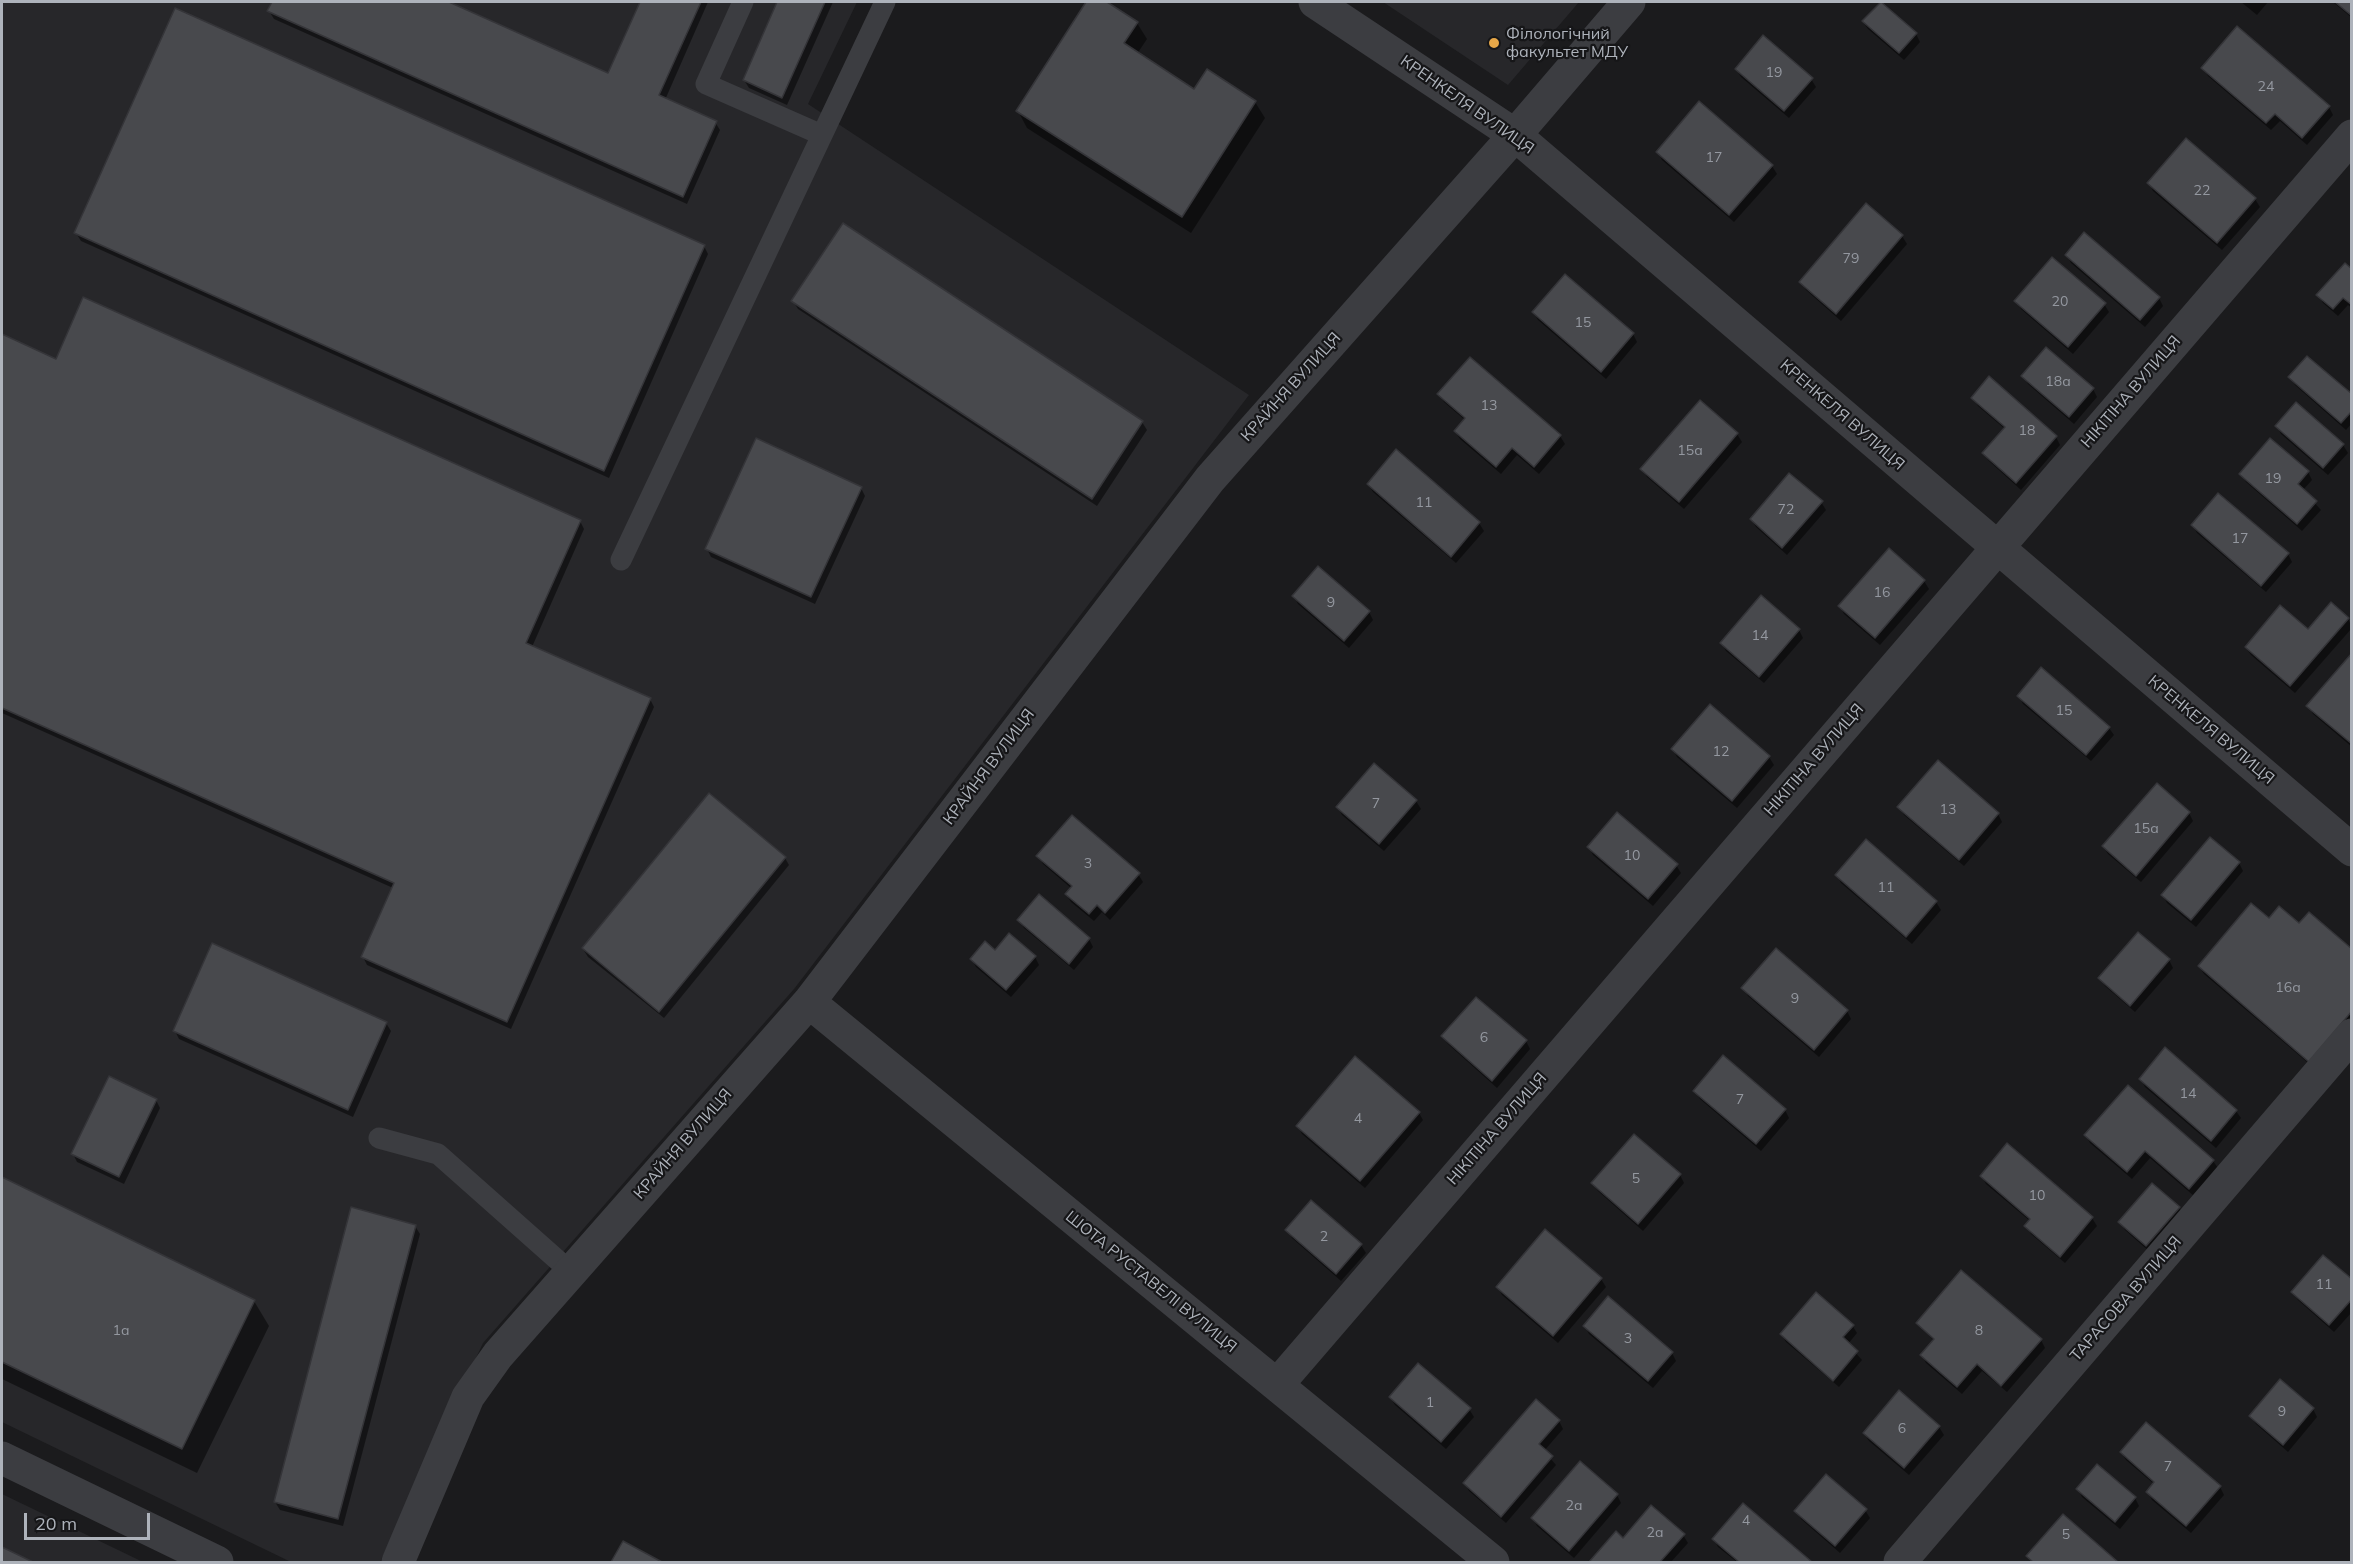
<!DOCTYPE html>
<meta charset="utf-8">
<style>
body{margin:0}
#map{position:relative;width:2353px;height:1564px;overflow:hidden;background:#1b1b1d;font-family:Mulish,sans-serif}
canvas{display:block}
.frame{position:absolute;inset:0;border:3px solid #aeb3bb;pointer-events:none}
.scale{position:absolute;left:24px;top:1513px;width:126px;height:27px;box-sizing:border-box;border:3px solid #aeb3bb;border-top:0;padding-left:8px;font-size:18px;line-height:21px;white-space:nowrap;color:#aeb3bb;-webkit-text-stroke:4px #161618;paint-order:stroke}
</style>
<div id="map">
<canvas width="2353" height="1564"></canvas>
<div class="frame"></div>
<div class="scale">20 m</div>
</div>
<script>
const context = document.querySelector('canvas').getContext('2d');
context.lineJoin = 'round';
function fillPath(path, color) { context.fillStyle = color; context.fill(path, 'evenodd'); }
function trace(path, color, width, dash) { context.strokeStyle = color; context.lineWidth = width; context.lineCap = dash ? 'butt' : 'round'; context.setLineDash(dash || []); context.stroke(path); }
function drawText(font, color, halo, rows, align = 'center') {
  context.font = font + ' Mulish,sans-serif'; context.lineWidth = 4.5; context.setLineDash([]); context.textBaseline = 'middle'; context.strokeStyle = halo; context.fillStyle = color; for (const [text, x, y, turn = 0] of rows) {
    context.save(); context.translate(x, y); context.rotate((+turn || 0) * Math.PI / 180); context.textAlign = isNaN(turn) ? turn : align; if (halo) context.strokeText(text, 0, 0); context.fillText(text, 0, 0); context.restore();
  }
}
fillPath(new Path2D(`
 M2,2H857L808,104L1249,395L794,989L483,1343L380,1562H291L2,1422Z
 M1383,2H1579L1508,85Z
 M2,1494L143,1562H2Z`), '#27272a');
fillPath(new Path2D(`
 M273,2H445L609,75L642,2H708L665,100L715,122L720,130L687,204L274,19L269,11Z
 M779,2H833L787,105L749,88L744,80Z
 M1087,2H1104L1137,23L1147,39L1137,54L1195,91L1255,102L1265,118L1191,233L1027,128L1018,111Z
 M2241,2H2268L2257,15Z
 M2333,2H2352V18Z
 M1880,3L1916,34L1920,42L1904,60L1868,29L1863,22Z
 M2203,68L2329,107L2333,115L2307,145L2280,121L2271,130L2208,76Z
 M1736,69L1811,79L1816,87L1789,118L1741,77Z
 M1658,152L1772,166L1777,174L1734,222L1662,160Z
 M2149,183L2255,199L2260,207L2222,250L2153,191Z
 M76,233L704,246L708,254L609,478L81,241Z
 M1902,236L1907,244L1841,321L1806,290L1801,282Z
 M2067,255L2159,298L2163,306L2145,327L2071,263Z
 M2352,271V308L2348,305L2338,316L2323,303L2318,295Z
 M793,301L1142,422L1147,430L1097,506L798,309Z
 M2016,301L2104,304L2109,312L2073,354L2021,309Z
 M1534,313L1633,334L1637,342L1606,379L1538,320Z
 M2,336L57,360L580,521L584,529L532,647L650,699L654,707L511,1029L367,965L363,957L393,888L2,713Z
 M1470,359L1560,436L1565,444L1539,474L1517,455L1501,474L1460,439L1455,431L1465,420L1444,402L1439,394Z
 M2023,376L2093,389L2097,397L2074,424L2028,384Z
 M2290,377L2352,396V423L2346,430L2295,385Z
 M1973,398L2056,437L2060,445L2021,490L1989,461L1984,454L2005,429L1978,406Z
 M2277,426L2343,445L2348,453L2328,475L2281,434Z
 M1737,434L1742,442L1684,509L1647,477L1642,469Z
 M2308,472L2312,480L2303,490L2321,510L2302,531L2246,482L2241,474Z
 M1368,484L1479,523L1484,531L1456,563L1373,492Z
 M861,488L865,496L815,604L711,557L707,549Z
 M1821,502L1826,510L1787,555L1756,527L1752,520Z
 M2193,525L2288,554L2292,562L2266,592L2197,533Z
 M1924,581L1929,589L1880,645L1844,614L1840,606Z
 M1294,596L1369,612L1373,620L1349,648L1298,604Z
 M2348,618L2352,628L2295,693L2251,655L2246,648Z
 M1799,630L1803,638L1764,683L1726,651L1722,643Z
 M2352,655V747L2313,714L2308,706Z
 M2019,696L2109,728L2114,735L2091,761L2023,704Z
 M1710,706L1769,757L1774,765L1737,808L1677,757L1673,749Z
 M1416,801L1421,809L1384,851L1342,815L1338,807Z
 M1899,807L1998,814L2002,822L1964,866L1904,815Z
 M2189,813L2193,821L2141,882L2108,854L2103,846Z
 M1866,842L1936,902L1941,910L1912,944L1841,883L1837,875Z
 M1589,847L1676,865L1681,873L1653,906L1593,855Z
 M1038,856L1138,874L1143,882L1110,920L1102,912L1094,921L1071,902L1066,894L1071,888L1043,864Z
 M785,858L789,865L664,1018L588,957L583,949Z
 M2239,863L2243,871L2196,927L2167,903L2163,895Z
 M1019,920L1089,939L1093,947L1074,970L1024,928Z
 M2299,925L2352,951V1024L2314,1068L2204,974L2199,966Z
 M995,952L1035,957L1039,965L1011,997L976,967L972,959Z
 M2169,960L2173,968L2135,1012L2105,986L2100,978Z
 M1743,988L1847,1011L1851,1019L1819,1057L1748,996Z
 M386,1023L391,1031L353,1117L179,1039L175,1031Z
 M1443,1037L1526,1041L1530,1049L1497,1088L1448,1044Z
 M2141,1079L2236,1111L2241,1118L2216,1148L2145,1087Z
 M1695,1091L1785,1110L1789,1118L1761,1151L1700,1099Z
 M156,1100L160,1108L124,1184L77,1162L73,1154Z
 M1419,1113L1423,1120L1365,1188L1302,1134L1298,1126Z
 M2086,1135L2213,1161L2218,1168L2194,1196L2150,1158L2132,1179L2090,1143Z
 M2008,1145L2092,1218L2097,1226L2065,1263L2031,1234L2026,1226L2030,1221L1986,1184L1982,1176Z
 M1680,1175L1684,1183L1643,1231L1598,1191L1593,1184Z
 M2,1178L254,1301L269,1326L197,1473L2,1379Z
 M1311,1202L1361,1245L1366,1253L1341,1281L1292,1238L1287,1230Z
 M2179,1208L2184,1216L2151,1253L2125,1230L2120,1222Z
 M415,1226L420,1234L343,1526L280,1510L275,1502Z
 M1545,1232L1601,1279L1606,1287L1558,1343L1502,1295L1498,1287Z
 M2352,1281V1312L2334,1332L2298,1300L2293,1292Z
 M1918,1323L2041,1340L2045,1348L2007,1392L1982,1371L1962,1394L1926,1363L1922,1355L1934,1341Z
 M1852,1325L1857,1333L1848,1344L1862,1360L1839,1387L1786,1342L1782,1335Z
 M1585,1326L1672,1353L1676,1361L1653,1388L1589,1334Z
 M1390,1397L1469,1409L1474,1417L1446,1449L1395,1405Z
 M2313,1409L2317,1417L2288,1452L2256,1424L2251,1417Z
 M1559,1421L1563,1429L1544,1451L1556,1465L1506,1523L1469,1491L1465,1483Z
 M1939,1427L1944,1435L1909,1475L1869,1441L1864,1433Z
 M2121,1452L2220,1487L2224,1495L2191,1533L2152,1500L2148,1492L2154,1484L2126,1460Z
 M2078,1489L2135,1498L2139,1506L2120,1529L2082,1497Z
 M1617,1495L1621,1503L1574,1558L1537,1526L1533,1518Z
 M1743,1505L1810,1562H1737L1718,1547L1714,1539Z
 M1865,1510L1870,1518L1840,1553L1801,1519L1796,1511Z
 M2063,1516L2116,1562H2031L2028,1556Z
 M1616,1533L1623,1540L1683,1535L1688,1543L1671,1562H1591Z
 M624,1543L659,1562H613Z
 M2,1549L29,1562H2Z`), '#0007');
const building = new Path2D(`
 M272,2H449L608,73L640,2H701L659,95L717,121L683,197L267,11Z
 M777,2H825L782,98L743,80Z
 M1086,2H1107L1138,22L1124,43L1194,89L1207,69L1256,101L1182,217L1016,111Z
 M1881,2L1917,33L1899,53L1862,21Z
 M2335,2H2352V16Z
 M175,8L705,245L604,471L74,233Z
 M2237,26L2330,106L2302,138L2275,114L2266,123L2201,68Z
 M1763,35L1813,78L1784,111L1735,69Z
 M1699,101L1773,165L1729,215L1656,152Z
 M2186,138L2256,198L2217,243L2147,183Z
 M1866,203L1903,235L1836,314L1799,282Z
 M843,223L1143,421L1092,499L791,301Z
 M2084,232L2160,297L2140,320L2065,255Z
 M2052,257L2106,303L2068,347L2014,301Z
 M2345,263L2352,269V305L2343,298L2333,309L2316,295Z
 M1565,274L1634,333L1601,372L1532,312Z
 M83,297L581,520L526,643L651,698L507,1022L361,957L394,883L2,708V334L56,359Z
 M2046,347L2094,388L2069,417L2021,376Z
 M2307,356L2352,394V411L2341,423L2288,377Z
 M1470,357L1561,435L1534,467L1512,448L1496,467L1454,431L1465,418L1437,394Z
 M1989,376L2057,436L2016,483L1982,453L2005,427L1971,398Z
 M1700,400L1738,433L1679,502L1640,469Z
 M2296,402L2344,444L2323,468L2275,426Z
 M756,438L862,487L811,597L705,549Z
 M2270,438L2309,471L2298,484L2317,501L2297,524L2239,474Z
 M1396,449L1480,522L1451,557L1367,484Z
 M1789,473L1823,501L1782,548L1750,519Z
 M2218,493L2289,553L2261,586L2191,525Z
 M1889,548L1925,580L1875,638L1838,606Z
 M1318,566L1370,611L1344,641L1292,596Z
 M1761,595L1800,629L1759,677L1720,643Z
 M2331,602L2349,618L2290,686L2245,647L2280,605L2308,629Z
 M2352,653V744L2306,706Z
 M2041,667L2110,727L2086,755L2017,696Z
 M1710,704L1770,756L1732,801L1671,749Z
 M1938,760L1999,813L1959,860L1897,807Z
 M1374,763L1417,800L1379,844L1336,807Z
 M2157,783L2190,812L2136,876L2102,846Z
 M709,793L786,857L659,1012L582,948Z
 M1617,812L1678,864L1648,899L1587,847Z
 M1072,815L1140,873L1105,913L1097,905L1089,914L1065,894L1072,886L1036,856Z
 M2210,837L2240,862L2191,920L2161,895Z
 M1866,839L1937,901L1906,937L1835,875Z
 M1039,894L1090,938L1069,964L1017,920Z
 M2251,903L2269,918L2279,906L2299,923L2309,912L2352,949V1011L2309,1062L2198,966Z
 M2138,932L2170,959L2130,1006L2098,978Z
 M1009,933L1036,956L1006,990L970,959L985,941L995,950Z
 M212,943L387,1022L348,1110L173,1031Z
 M1776,948L1848,1010L1814,1050L1741,988Z
 M1476,997L1527,1040L1492,1081L1441,1036Z
 M2165,1047L2237,1110L2211,1141L2139,1079Z
 M1723,1055L1786,1109L1756,1144L1693,1091Z
 M1355,1056L1420,1112L1360,1181L1296,1126Z
 M109,1076L157,1099L119,1177L71,1154Z
 M2128,1085L2214,1160L2189,1189L2145,1151L2127,1172L2084,1135Z
 M1634,1134L1681,1174L1638,1224L1591,1183Z
 M2007,1143L2093,1217L2060,1257L2024,1226L2030,1219L1980,1176Z
 M2,1177L255,1300L182,1449L2,1362Z
 M2152,1183L2180,1207L2146,1246L2118,1222Z
 M1311,1200L1362,1244L1336,1274L1285,1230Z
 M351,1207L416,1225L338,1519L274,1502Z
 M1545,1229L1602,1278L1553,1336L1496,1287Z
 M2323,1255L2352,1279V1299L2329,1325L2291,1292Z
 M1961,1270L2042,1339L2001,1386L1977,1364L1957,1387L1920,1355L1934,1339L1916,1323Z
 M1816,1292L1854,1325L1843,1337L1858,1351L1833,1381L1780,1334Z
 M1608,1296L1673,1352L1648,1381L1583,1326Z
 M1418,1363L1471,1408L1441,1442L1389,1397Z
 M2280,1379L2314,1408L2283,1445L2249,1416Z
 M1899,1390L1940,1426L1904,1468L1863,1433Z
 M1536,1399L1560,1420L1539,1444L1553,1456L1501,1517L1463,1483Z
 M2146,1422L2221,1486L2186,1526L2146,1492L2154,1482L2120,1452Z
 M1580,1461L1618,1494L1569,1551L1531,1518Z
 M2097,1464L2136,1497L2115,1522L2076,1489Z
 M1826,1474L1867,1509L1835,1546L1794,1511Z
 M1743,1503L1812,1562H1739L1712,1539Z
 M1651,1505L1685,1534L1660,1562H1589L1616,1531L1623,1538Z
 M2063,1514L2118,1562H2033L2026,1556Z
 M623,1541L662,1562H611Z
 M2,1547L33,1562H2Z`);
fillPath(building, '#48494d');
trace(building, '#353539', 1.5);
trace(new Path2D(`
 M743,2L706,84L822,135
 M621,560L885,2
 M379,1138L438,1154L571,1272`), '#3c3d41', 21);
trace(new Path2D(`
 M1315,2L1515,135L2352,850
 M809,1002L1493,1562
 M1277,1385L2352,136
 M2,1458L217,1562
 M398,1562L468,1397L498,1355L809,1002L1210,479L1515,135L1629,2
 M1900,1562L2352,1035`), '#3c3d41', 33);
for (const [x, y, r, color] of [
 [1494,43,6,"#e7a748"]
]) { const dot = new Path2D(); dot.arc(x, y, r, 0, 2 * Math.PI); context.fillStyle = color; context.fill(dot); trace(dot, '#161618', 2); }
drawText('14px', '#9498a0', null, [
 ["19",1774,73],
 ["24",2266,87],
 ["17",1714,158],
 ["22",2202,191],
 ["79",1851,259],
 ["20",2060,302],
 ["15",1583,323],
 ["18а",2058,382],
 ["13",1489,406],
 ["18",2027,431],
 ["15а",1690,451],
 ["19",2273,479],
 ["11",1424,503],
 ["72",1786,510],
 ["17",2240,539],
 ["16",1882,593],
 ["9",1331,603],
 ["14",1760,636],
 ["15",2064,711],
 ["12",1721,752],
 ["7",1376,804],
 ["13",1948,810],
 ["15а",2146,829],
 ["10",1632,856],
 ["3",1088,864],
 ["11",1886,888],
 ["16а",2288,988],
 ["9",1795,999],
 ["6",1484,1038],
 ["14",2188,1094],
 ["7",1740,1100],
 ["4",1358,1119],
 ["5",1636,1179],
 ["10",2037,1196],
 ["2",1324,1237],
 ["11",2324,1285],
 ["1а",121,1331],
 ["8",1979,1331],
 ["3",1628,1339],
 ["1",1430,1403],
 ["9",2282,1412],
 ["6",1902,1429],
 ["7",2168,1467],
 ["2а",1574,1506],
 ["4",1746,1521],
 ["2а",1655,1533],
 ["5",2066,1535]
]);
drawText('16px', '#aeb3bb', '#161618', [
 ["Філологічний",1506,34],
 ["факультет МДУ",1506,52]
], 'left');
drawText('16px', '#aeb3bb', '#161618', [
 ["КРЕНКЕЛЯ ВУЛИЦЯ",1467,105,35],
 ["КРАЙНЯ ВУЛИЦЯ",1291,387,-48],
 ["НІКІТІНА ВУЛИЦЯ",2131,392,-49],
 ["КРЕНКЕЛЯ ВУЛИЦЯ",1842,415,41],
 ["КРЕНКЕЛЯ ВУЛИЦЯ",2211,730,40],
 ["НІКІТІНА ВУЛИЦЯ",1814,760,-49],
 ["КРАЙНЯ ВУЛИЦЯ",989,767,-53],
 ["НІКІТІНА ВУЛИЦЯ",1497,1129,-49],
 ["КРАЙНЯ ВУЛИЦЯ",683,1144,-49],
 ["ШОТА РУСТАВЕЛІ ВУЛИЦЯ",1151,1282,39],
 ["ТАРАСОВА ВУЛИЦЯ",2126,1299,-49]
]);
</script>
